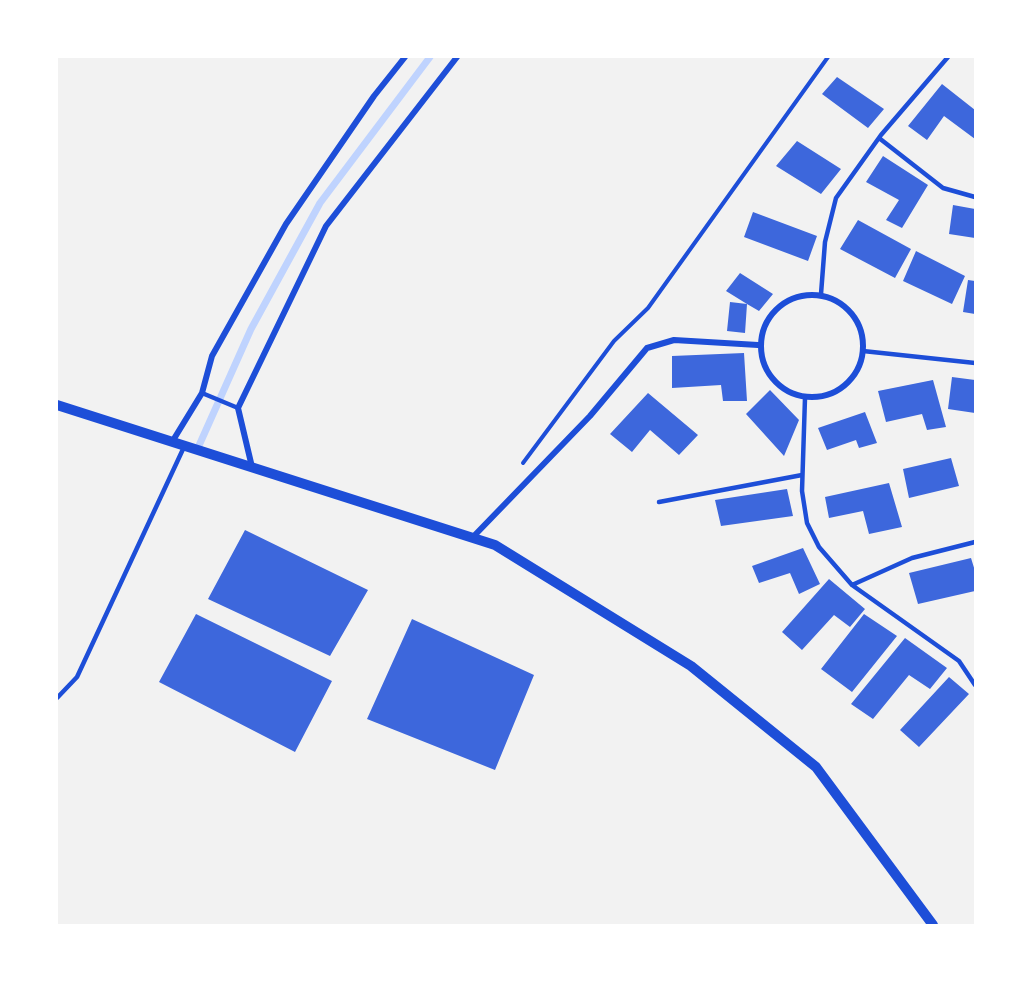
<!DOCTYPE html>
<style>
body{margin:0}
#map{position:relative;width:1032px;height:982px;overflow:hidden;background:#f2f2f2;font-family:"Work Sans",sans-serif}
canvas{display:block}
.frame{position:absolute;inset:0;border:58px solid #fff;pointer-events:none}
</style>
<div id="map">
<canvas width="1032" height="982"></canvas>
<div class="frame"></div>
</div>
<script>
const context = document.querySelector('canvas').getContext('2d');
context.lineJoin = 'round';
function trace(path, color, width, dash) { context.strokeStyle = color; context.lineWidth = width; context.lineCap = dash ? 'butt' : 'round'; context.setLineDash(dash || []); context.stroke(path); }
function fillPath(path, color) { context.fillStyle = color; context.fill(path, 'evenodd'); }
trace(new Path2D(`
 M197,450L251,329L320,203L430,57`), '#bfd3fe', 7);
fillPath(new Path2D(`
 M837,77L884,109L868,128L822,94Z
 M942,84L975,110V139L944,116L927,140L908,126Z
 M797,141L841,169L821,194L776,166Z
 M883,156L928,185L902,228L886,220L899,200L866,182Z
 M953,205L975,209V238L949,234Z
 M753,212L817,236L808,261L744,237Z
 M858,220L911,249L895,278L840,249Z
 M916,251L965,276L952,304L903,281Z
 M740,273L773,294L759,311L747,304L745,333L727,331L730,302L747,304L726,291Z
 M968,280L975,281V314L963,312Z
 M744,353L747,401H723L721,385L672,388V356Z
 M952,377L975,380V413L948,409Z
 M933,380L946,427L927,430L922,414L886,422L878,391Z
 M770,390L799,420L784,456L746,414Z
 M648,393L698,435L679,455L650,430L632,452L610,434Z
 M865,412L877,443L859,448L856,440L827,450L818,428Z
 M951,458L959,486L909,498L903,469Z
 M889,483L902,527L869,534L863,511L829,518L825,497Z
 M787,489L793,516L721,526L715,500Z
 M245,530L368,590L330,656L208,599Z
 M803,548L820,584L799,594L790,573L759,583L752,566Z
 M971,558L975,571V591L918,604L909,573Z
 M829,579L865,609L850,627L834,615L802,650L782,632Z
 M196,614L332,681L295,752L159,682Z
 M864,614L897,636L852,692L821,669Z
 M412,619L534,675L495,770L367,719Z
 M905,638L947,668L930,689L909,675L873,719L851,704Z
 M949,677L969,694L919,747L900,730Z`), '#3d67dc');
trace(new Path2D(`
 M523,463L614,341L648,308L828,57`), '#1d4ed8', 4);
trace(new Path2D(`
 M879,138L943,188L975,197
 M821,294L825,242L836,198L881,135L948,57
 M863,351L975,363
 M202,393L238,408
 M805,398L802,491L807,523L819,547L852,585L959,661L975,685
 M659,502L802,475
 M852,585L912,558L975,542
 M57,698L77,677L184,447`), '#1d4ed8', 4.5);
trace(new Path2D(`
 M761 346a51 51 0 1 1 102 0a51 51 0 1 1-102 0Z
 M172,442L202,393L212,356L286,224L374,96L405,57
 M252,467L238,408L326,226L457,57
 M472,538L590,416L647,348L674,340L758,345`), '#1d4ed8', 6);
trace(new Path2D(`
 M57,405L495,545L691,666L816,767L933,925`), '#1d4ed8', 10);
</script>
